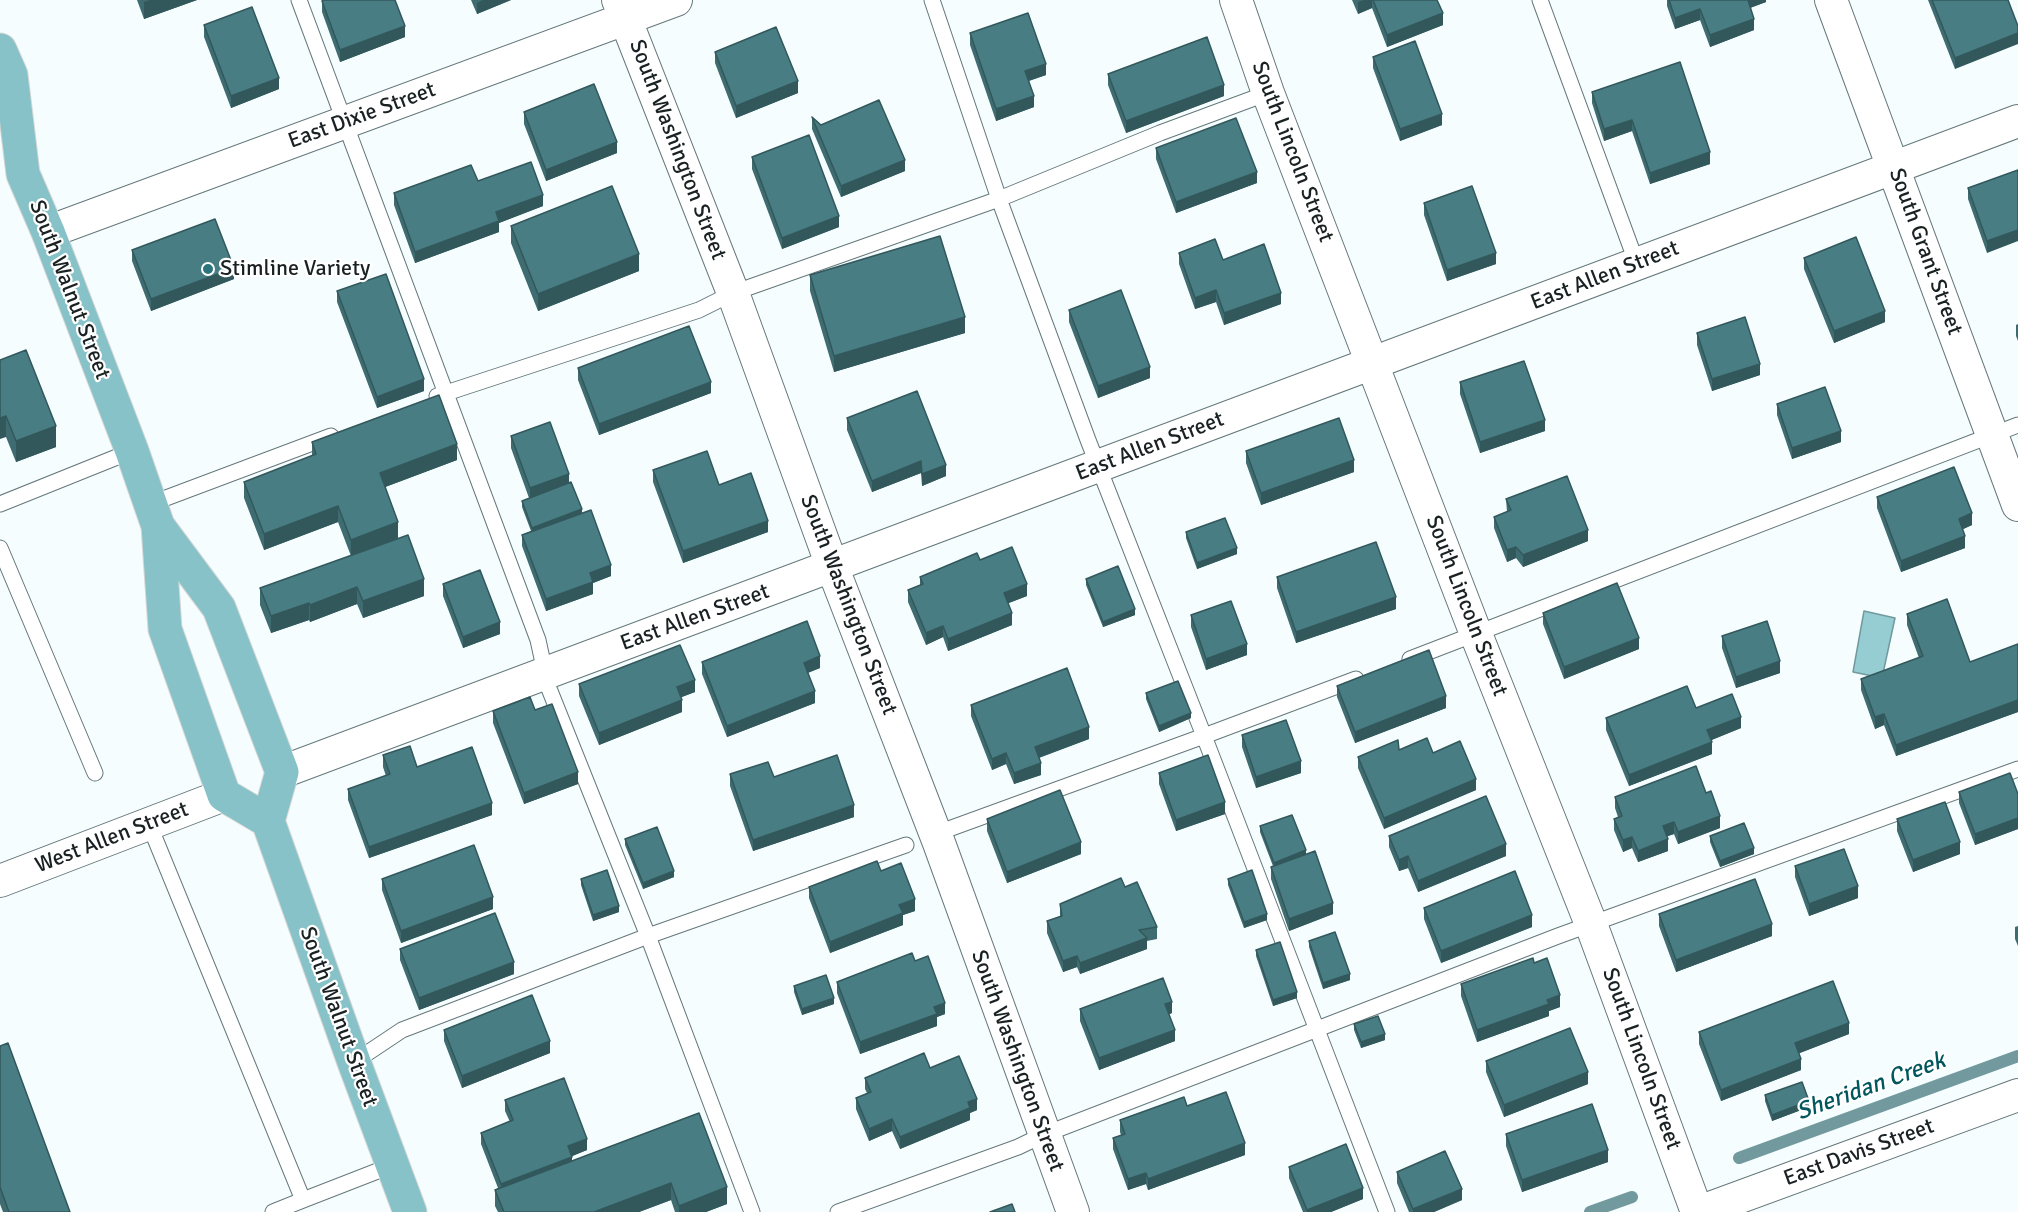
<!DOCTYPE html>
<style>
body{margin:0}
canvas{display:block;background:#f5fdfe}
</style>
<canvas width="2018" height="1212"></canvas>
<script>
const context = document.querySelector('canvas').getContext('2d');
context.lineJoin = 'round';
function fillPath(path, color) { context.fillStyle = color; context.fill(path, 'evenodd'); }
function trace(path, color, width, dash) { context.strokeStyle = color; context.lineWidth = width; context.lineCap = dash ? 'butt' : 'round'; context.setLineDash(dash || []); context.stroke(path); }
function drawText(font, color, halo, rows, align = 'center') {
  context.font = font + ' Signika,sans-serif'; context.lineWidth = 4.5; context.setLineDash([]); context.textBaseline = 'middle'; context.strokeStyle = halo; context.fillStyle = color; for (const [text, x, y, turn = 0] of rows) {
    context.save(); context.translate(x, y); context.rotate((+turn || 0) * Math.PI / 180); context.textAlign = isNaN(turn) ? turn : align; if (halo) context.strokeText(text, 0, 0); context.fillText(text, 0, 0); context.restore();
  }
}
const water = new Path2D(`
 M1864,611L1895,618L1882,678L1853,672Z`);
fillPath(water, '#96cdd3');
trace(water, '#71999e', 1.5);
trace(new Path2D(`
 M1739,1158L2018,1056
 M1590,1212L1632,1197`), '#71999e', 12);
const service = new Path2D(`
 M299,0L538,640L548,686L648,936L752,1212
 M932,0L999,199L1088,440L1204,736L935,834
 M1540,0L1637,264
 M437,396L699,310L733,293L999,199L1160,133L1268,93
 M0,504L132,451
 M150,504L331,436
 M0,548L95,773
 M1410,659L2018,425
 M1356,679L1204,736L1387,1212
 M149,824L303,1200L273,1212
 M354,1062L402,1030L648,936L906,845
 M303,1200L393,1165
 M838,1212L1018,1147L1043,1135L1558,936L2018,769`);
const minor = new Path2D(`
 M618,0L733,293L832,566L939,843L1073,1212
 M1236,0L1268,93L1476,634L1591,924L1697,1212
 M1831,0L2018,505
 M48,232L676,0
 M282,772L2018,121
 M0,881L224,795
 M1699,1212L2018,1095`);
const primary = new Path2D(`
 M0,50L11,75L23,174L48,232L132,451L158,526L165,629L224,795L268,821
 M158,526L219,608L282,772L268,821L354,1062L410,1212`);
trace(service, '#65787b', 17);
trace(minor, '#65787b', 34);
trace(primary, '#d6d7d7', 35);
trace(service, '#fff', 15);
trace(minor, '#fff', 32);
trace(primary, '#87c2c8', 33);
fillPath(new Path2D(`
 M137,0H197L144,19Z
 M471,0H511L477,14Z
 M1352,0H1437L1443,25L1387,47L1372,8L1358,14Z
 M1667,0H1766V2L1750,8L1754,30L1710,47L1700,20L1675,29L1667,6Z
 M1928,0H2008L1955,69Z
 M322,1L405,37L340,62L322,12Z
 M204,25L279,89L231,108L204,37Z
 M970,33L1046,75L1029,81L1034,107L996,121L970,45Z
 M715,52L798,93L736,118L715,63Z
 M1373,57L1442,125L1400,141L1373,68Z
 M1108,74L1224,96L1126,133L1108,85Z
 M1592,92L1710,164L1650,184L1632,131L1604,141L1592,103Z
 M524,112L617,153L546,181L524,124Z
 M812,117L821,125L905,171L841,197L812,129Z
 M1156,148L1257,183L1176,213L1156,159Z
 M752,157L839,227L782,249L752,169Z
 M2018,170L1987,253L1968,199V188Z
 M478,181L543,206L499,223V232L415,263L394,205V193Z
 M1424,203L1496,264L1447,281L1424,215Z
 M511,226L639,271L538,311L511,243Z
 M132,250L234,279L151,311L132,261Z
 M1179,253L1223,260L1281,304L1224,325L1216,302L1195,309L1179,264Z
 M1804,258L1885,322L1834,343L1804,269Z
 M810,275L965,333L834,372L810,291Z
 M337,291L424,391L377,408L337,302Z
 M1069,310L1150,378L1098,398L1069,322Z
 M2018,324V341L2016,336V325Z
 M1697,333L1760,375L1712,391L1697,345Z
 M0,360L56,447L16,462L6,437Z
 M578,368L711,393L599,435L578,380Z
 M1460,382L1545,431L1480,453L1460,394Z
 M1777,404L1841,442L1792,459L1777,415Z
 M847,418L946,476L922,486L921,473L872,492L847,430Z
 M511,436L569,482L582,513L611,576L593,583V594L546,611L522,546V535L531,531L522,507V501L529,498L511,448Z
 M312,442L457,460L385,487L398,539L424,596L363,618L357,604L310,622L309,620L271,633L260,605V588L351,556L338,522L264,550L244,498V482L312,456Z
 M1246,451L1354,472L1261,505L1246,463Z
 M653,470L719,485L768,532L683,563L653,482Z
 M1877,497L1972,525L1963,529L1965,548L1901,572L1877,508Z
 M1506,499L1588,541L1523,567L1516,558L1507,562L1494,528V517L1507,512Z
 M1186,532L1237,554L1197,569L1186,538Z
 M980,560L1027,596L1008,603L1012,625L948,651L943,637L926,645L908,602V590L920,585V577Z
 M1277,577L1396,609L1296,643L1277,588Z
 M1086,579L1135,615L1103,627L1086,585Z
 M443,584L500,634L463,648L443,596Z
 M1543,613L1639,649L1564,679L1543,624Z
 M1907,614L1970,662L2018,644V712L1896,756L1884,725L1875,729L1861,690V679L1919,658L1907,625Z
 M1191,615L1247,655L1206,670L1191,627Z
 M1722,636L1780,673L1736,688L1722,648Z
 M702,662L820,668L808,673L815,703L727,737L702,674Z
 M579,684L695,692L681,697L682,712L599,745L579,696Z
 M1337,686L1446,708L1355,743L1337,697Z
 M1146,693L1191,718L1159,732L1146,699Z
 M971,705L1089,739L1039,758L1041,775L1014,784L1006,764L992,770L971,716Z
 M1696,708L1741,728L1711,740L1712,754L1629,786L1606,730V718Z
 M493,711L578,784L524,804L493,723Z
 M1242,735L1301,773L1256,788L1242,747Z
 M1399,750L1433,753L1476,790L1384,829L1358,768V757Z
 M383,755L417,767L492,815L369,858L348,800V789L386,776L383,767Z
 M1159,773L1225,814L1176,831L1159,784Z
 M730,774L854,817L753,851L730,786Z
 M1959,792L2018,794V829L1975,845L1959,803Z
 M1706,793L1720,828L1678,844L1674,834L1667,836L1668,851L1638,862L1632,848L1623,852L1614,830V819L1618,817L1615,808V797Z
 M987,819L1081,854L1007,883L987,831Z
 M1897,819L1960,854L1913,872L1897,831Z
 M1260,826L1306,854L1333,914L1289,931L1271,879V867L1273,866L1260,832Z
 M1389,836L1506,856L1418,892L1408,868L1399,871L1389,847Z
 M1710,836L1754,854L1720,867L1710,842Z
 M625,839L674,877L643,889L625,845Z
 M1795,866L1858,898L1809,916L1795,877Z
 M881,871L915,911L903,915V925L830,953L809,898V887Z
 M382,879L493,909L401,943L382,890Z
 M581,879L619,912L593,921L581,885Z
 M1228,879L1267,920L1244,928L1228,885Z
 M1125,887L1157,927V939L1147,941V949L1080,974L1077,967L1063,972L1047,933V921L1060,916V904Z
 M1424,908L1532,927L1441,963L1424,919Z
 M1659,914L1772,936L1676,972L1659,926Z
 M2018,926V946L2015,939V927Z
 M1309,941L1350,980L1323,989L1309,947Z
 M400,949L514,974L419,1010L400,960Z
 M1256,950L1297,998L1273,1006L1256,956Z
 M915,961L945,1014L937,1017V1026L860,1054L837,993V982Z
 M1461,984L1560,1007L1549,1011V1016L1477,1042L1461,996Z
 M794,986L834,1004L802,1015L794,992Z
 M1080,1009L1172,1013L1169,1014L1175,1041L1099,1070L1080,1021Z
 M1354,1024L1385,1040L1361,1048L1354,1030Z
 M444,1030L550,1053L462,1088L444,1041Z
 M1699,1032L1849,1034L1799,1053L1801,1070L1721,1101L1699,1044Z
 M0,1046L70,1212H3L0,1204Z
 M1486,1061L1588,1084L1504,1117L1486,1072Z
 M930,1068L977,1110L970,1113V1120L900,1149L892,1131L869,1141L856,1109V1098L867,1093L865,1089V1078Z
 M1765,1095L1809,1107L1772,1121L1765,1101Z
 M505,1100L587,1150L571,1156L572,1161L699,1113L727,1204L706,1212H675L671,1200L639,1212H498L495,1206V1190L498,1188L481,1144V1133L510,1122L505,1111Z
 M1187,1106L1245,1155L1148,1190L1146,1184L1128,1190L1113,1149V1138L1121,1135L1120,1132V1120Z
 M1506,1134L1608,1162L1522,1192L1506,1146Z
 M1289,1167L1363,1199L1331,1212H1303L1289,1178Z
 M1397,1172L1462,1200L1434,1212H1409L1397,1183Z`), '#3e6c71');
fillPath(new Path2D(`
 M150,0H197L144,19V2Z
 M483,0H511L477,14V3Z
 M1364,0H1372V8L1358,14V2Z
 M1747,0H1766V2L1747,9Z
 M1700,9V20L1675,29V18Z
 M1443,13V25L1387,47V35Z
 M1754,19V30L1710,47V35Z
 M405,26V37L340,62V50Z
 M2018,33V44L1955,69V58Z
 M1046,64V75L1025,82V71Z
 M279,78V89L231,108V96Z
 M798,81V93L736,118V106Z
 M1224,85V96L1126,133V121Z
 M1034,96V107L996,121V109Z
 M1442,114V125L1400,141V129Z
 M1632,120V131L1604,141V129Z
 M617,142V153L546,181V170Z
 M1710,152V164L1650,184V173Z
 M905,160V171L841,197V186Z
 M1257,172V183L1176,213V202Z
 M543,195V206L499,223V232L415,263V252L496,212Z
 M839,216V227L782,249V238Z
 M2018,230V241L1987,253V241Z
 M1496,253V264L1447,281V270Z
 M639,254V271L538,311V294Z
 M234,268V279L151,311V299Z
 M1216,290V302L1195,309V298Z
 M1281,293V304L1224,325V313Z
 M1885,311V322L1834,343V331Z
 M965,317V333L834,372V356Z
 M1760,364V375L1712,391V379Z
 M1150,367V378L1098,398V386Z
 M424,379V391L377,408V397Z
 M711,382V393L599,435V424Z
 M6,416V437L0,439V418Z
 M1545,420V431L1480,453V442Z
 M56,426V447L16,462V441Z
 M1841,431V442L1792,459V448Z
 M457,444V460L380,489V473Z
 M1354,460V472L1261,505V493Z
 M921,461V473L872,492V481Z
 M946,465V476L922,486V474Z
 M569,474V485L530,500V488Z
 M338,506V522L264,550V534Z
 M582,509V514L532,533V528Z
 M1972,513V525L1959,531V519Z
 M768,521V532L683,563V551Z
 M398,522V539L351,556V540Z
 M1588,530V541L1523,567V555Z
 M1965,536V548L1901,572V561Z
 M1516,547V558L1507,562V550Z
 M1237,548V554L1197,569V563Z
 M611,565V576L593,583V594L546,611V599L590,573Z
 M424,579V596L363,618V601Z
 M1027,584V596L1004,605V593Z
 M357,587V604L310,622V605Z
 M1396,597V609L1296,643V632Z
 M309,603V620L271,633V616Z
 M1135,609V615L1103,627V622Z
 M1012,613V625L948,651V639Z
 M500,622V634L463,648V637Z
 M943,626V637L926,645V633Z
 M1639,638V649L1564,679V667Z
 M1247,644V655L1206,670V659Z
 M820,656V668L804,674V663Z
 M1780,661V673L1736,688V677Z
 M695,680V692L677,699V687Z
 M815,691V703L727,737V726Z
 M1446,696V708L1355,743V732Z
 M682,700V712L599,745V733Z
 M2018,700V712L1896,756V745Z
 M1191,713V718L1159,732V726Z
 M1884,714V725L1875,729V717Z
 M1741,717V728L1707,742V730Z
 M1089,727V739L1035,759V747Z
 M1712,742V754L1629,786V775Z
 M1006,753V764L992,770V759Z
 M1301,761V773L1256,788V777Z
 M1041,763V775L1014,784V773Z
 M578,772V784L524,804V793Z
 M1476,779V790L1384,829V818Z
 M1225,802V814L1176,831V820Z
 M492,803V815L369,858V847Z
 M854,805V817L753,851V840Z
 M1720,816V828L1678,844V832Z
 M2018,818V829L1975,845V834Z
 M1674,822V834L1663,838V826Z
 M1632,837V848L1623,852V840Z
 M1668,839V851L1638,862V851Z
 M1081,842V854L1007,883V872Z
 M1960,842V854L1913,872V860Z
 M1506,844V856L1418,892V881Z
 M1754,848V854L1720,867V861Z
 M1306,850V856L1274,869V863Z
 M1408,856V868L1399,871V860Z
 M674,871V877L643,889V883Z
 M1858,886V898L1809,916V904Z
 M493,897V909L401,943V931Z
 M915,899V911L903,915V925L830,953V942L899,905Z
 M1333,903V914L1289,931V919Z
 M619,906V912L593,921V915Z
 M1267,914V920L1244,928V922Z
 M1532,915V927L1441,963V951Z
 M1772,924V936L1676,972V960Z
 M1147,938V949L1080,974V963Z
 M1077,956V967L1063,972V961Z
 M514,962V974L419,1010V998Z
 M1350,974V980L1323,989V983Z
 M1297,992V998L1273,1006V1000Z
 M1560,995V1007L1549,1011V1016L1477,1042V1030Z
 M834,998V1004L802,1015V1009Z
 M1172,1002V1013L1165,1016V1004Z
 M945,1003V1014L937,1017V1026L860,1054V1042L934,1007Z
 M1849,1023V1034L1795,1055V1043Z
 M1175,1030V1041L1099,1070V1058Z
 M1385,1034V1040L1361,1048V1042Z
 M550,1041V1053L462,1088V1076Z
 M1801,1059V1070L1721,1101V1090Z
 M1588,1072V1084L1504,1117V1105Z
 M977,1099V1110L970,1113V1120L900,1149V1137L968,1102Z
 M1809,1101V1107L1772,1121V1115Z
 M892,1119V1131L869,1141V1129Z
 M587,1139V1150L568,1158V1146Z
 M1245,1143V1155L1148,1190V1179Z
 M1608,1150V1162L1522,1192V1180Z
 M572,1157V1169L501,1195V1184Z
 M1146,1173V1184L1128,1190V1179Z
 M671,1183V1200L639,1212H594Z
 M727,1187V1204L706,1212H679V1206Z
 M1363,1188V1199L1331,1212H1307V1210Z
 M1462,1189V1200L1434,1212H1413V1209Z`), '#32585c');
const building = new Path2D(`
 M324,0H395L405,26L340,50L322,1Z
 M1373,0H1437L1443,13L1387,35Z
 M1669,0H1748L1754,19L1710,35L1700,9L1675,18Z
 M1932,0H2008L2018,26V33L1955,58Z
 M252,7L279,78L231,96L204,25Z
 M1028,13L1046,64L1025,71L1034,96L996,109L970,33Z
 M776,27L798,81L736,106L715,52Z
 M1207,37L1224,85L1126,121L1108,74Z
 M1415,41L1442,114L1400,129L1373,57Z
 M1680,62L1710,152L1650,173L1632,120L1604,129L1592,92Z
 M594,84L617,142L546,170L524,112Z
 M879,100L905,160L841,186L812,117L821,125Z
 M1236,118L1257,172L1176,202L1156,148Z
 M809,135L839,216L782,238L752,157Z
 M531,162L543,195L496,212L499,221L415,252L394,193L471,165L478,181Z
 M2018,170V230L1987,241L1968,188Z
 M612,186L639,254L538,294L511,226Z
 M1472,186L1496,253L1447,270L1424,203Z
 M215,219L234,268L151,299L132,250Z
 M940,236L965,317L834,356L810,275Z
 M1856,237L1885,311L1834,331L1804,258Z
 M1215,239L1223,260L1264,244L1281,293L1224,313L1216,290L1195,298L1179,253Z
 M386,274L424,379L377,397L337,291Z
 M1121,290L1150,367L1098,386L1069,310Z
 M1745,317L1760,364L1712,379L1697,333Z
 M689,326L711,382L599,424L578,368Z
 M26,350L56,426L16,441L6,416L0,418V360Z
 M1524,361L1545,420L1480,442L1460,382Z
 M1825,387L1841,431L1792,448L1777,404Z
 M917,391L946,465L922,474L921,461L872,481L847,418Z
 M439,395L457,444L380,473L398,522L351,540L338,506L264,534L244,482L316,454L312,442Z
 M1339,418L1354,460L1261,493L1246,451Z
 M550,422L569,474L530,488L511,436Z
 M707,451L719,485L751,473L768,521L683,551L653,470Z
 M1954,467L1972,513L1959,519L1965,536L1901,561L1877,497Z
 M1567,476L1588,530L1523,555L1516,547L1507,550L1494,517L1511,510L1506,499Z
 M571,482L582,509L532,528L522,501Z
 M591,510L611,565L590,573L593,582L546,599L522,535Z
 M1225,518L1237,548L1197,563L1186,532Z
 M408,535L424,579L363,601L357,587L310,605L309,603L271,616L260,588Z
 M1376,542L1396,597L1296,632L1277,577Z
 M1012,547L1027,584L1004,593L1012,613L948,639L943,626L926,633L908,590L923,584L920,577L977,553L980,560Z
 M1118,566L1135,609L1103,622L1086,579Z
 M480,570L500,622L463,637L443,584Z
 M1617,583L1639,638L1564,667L1543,613Z
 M1947,599L1970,662L2018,644V700L1896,745L1884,714L1875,717L1861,679L1923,656L1907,614Z
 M1231,601L1247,644L1206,659L1191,615Z
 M807,621L820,656L804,663L815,691L727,726L702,662Z
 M1767,621L1780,661L1736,677L1722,636Z
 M680,645L695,680L677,687L682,700L599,733L579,684Z
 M1429,650L1446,696L1355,732L1337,686Z
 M1067,668L1089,727L1035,747L1041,763L1014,773L1006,753L992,759L971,705Z
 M1178,681L1191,713L1159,726L1146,693Z
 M1687,686L1696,708L1732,694L1741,717L1707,730L1712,742L1629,775L1606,718Z
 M530,697L535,710L552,704L578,772L524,793L493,711Z
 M1286,720L1301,761L1256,777L1242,735Z
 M1427,738L1433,753L1460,741L1476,779L1384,818L1358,757L1398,740L1399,750Z
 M410,746L417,767L472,747L492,803L369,847L348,789L390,774L383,755Z
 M837,755L854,805L753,840L730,774L768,762L774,777Z
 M1208,755L1225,802L1176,820L1159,773Z
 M1696,766L1706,793L1711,791L1720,816L1678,832L1674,822L1663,826L1668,839L1638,851L1632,837L1623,840L1614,819L1622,816L1615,797Z
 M2010,773L2018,794V818L1975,834L1959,792Z
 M1060,790L1081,842L1007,872L987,819Z
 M1486,796L1506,844L1418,881L1408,856L1399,860L1389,836Z
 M1945,802L1960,842L1913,860L1897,819Z
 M1292,815L1306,850L1274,863L1260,826Z
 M1744,823L1754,848L1720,861L1710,836Z
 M657,827L674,871L643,883L625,839Z
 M474,845L493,897L401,931L382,879Z
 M1844,849L1858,886L1809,904L1795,866Z
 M1315,851L1333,903L1289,919L1271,867Z
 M877,861L881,871L901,863L915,899L899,905L903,913L830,942L809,887Z
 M607,870L619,906L593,915L581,879Z
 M1252,870L1267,914L1244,922L1228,879Z
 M1515,871L1532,915L1441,951L1424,908Z
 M1121,878L1125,887L1137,882L1157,927L1139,930L1147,938L1080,963L1077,956L1063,961L1047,921L1062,916L1060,904Z
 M1755,879L1772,924L1676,960L1659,914Z
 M495,913L514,962L419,998L400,949Z
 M1335,932L1350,974L1323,983L1309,941Z
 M1280,942L1297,992L1273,1000L1256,950Z
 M912,953L915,961L928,956L945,1003L934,1007L937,1014L860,1042L837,982Z
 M1533,958L1534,963L1547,958L1560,995L1547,1000L1549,1004L1477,1030L1461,984Z
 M826,975L834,998L802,1009L794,986Z
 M1163,978L1172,1002L1165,1004L1175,1030L1099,1058L1080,1009Z
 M1833,981L1849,1023L1795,1043L1801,1059L1721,1090L1699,1032Z
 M532,995L550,1041L462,1076L444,1030Z
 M1378,1016L1385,1034L1361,1042L1354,1024Z
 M1570,1028L1588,1072L1504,1105L1486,1061Z
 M8,1043L70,1212H9L0,1187V1046Z
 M924,1053L930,1068L959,1056L977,1099L968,1102L970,1108L900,1137L892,1119L869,1129L856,1098L871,1092L865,1078Z
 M564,1078L587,1139L568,1146L572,1157L501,1184L481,1133L513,1120L505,1100Z
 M1802,1082L1809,1101L1772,1115L1765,1095Z
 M1226,1092L1245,1143L1148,1179L1146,1173L1128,1179L1113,1138L1125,1134L1120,1120L1184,1097L1187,1106Z
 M1592,1104L1608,1150L1522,1180L1506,1134Z
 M699,1113L727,1187L679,1206L671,1183L594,1212H504L495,1190Z
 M1346,1144L1363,1188L1307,1210L1289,1167Z
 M1445,1151L1462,1189L1413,1209L1397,1172Z
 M1012,1204L1015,1212H990Z`);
fillPath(building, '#487d83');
trace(building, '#32585c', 1.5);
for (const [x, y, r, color] of [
 [208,269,6,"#2b747b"]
]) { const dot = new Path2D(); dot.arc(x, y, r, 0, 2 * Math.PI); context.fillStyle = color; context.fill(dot); trace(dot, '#fff', 2); }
drawText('22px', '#1a2122', '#fff', [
 ["East Dixie Street",362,116,-20],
 ["South Washington Street",677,150,69],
 ["South Lincoln Street",1292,152,69],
 ["South Grant Street",1925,252,70],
 ["East Allen Street",1605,276,-21],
 ["South Walnut Street",69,290,69],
 ["East Allen Street",1150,447,-21],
 ["South Washington Street",848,605,69],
 ["South Lincoln Street",1466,606,69],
 ["East Allen Street",695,618,-20],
 ["West Allen Street",112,838,-21],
 ["South Walnut Street",338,1017,70],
 ["South Lincoln Street",1641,1059,70],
 ["South Washington Street",1017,1061,70],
 ["East Davis Street",1859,1153,-20]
]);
drawText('22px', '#1a2122', '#fff', [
 ["Stimline Variety",220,269]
], 'left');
drawText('italic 24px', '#02565d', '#fff', [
 ["Sheridan Creek",1871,1087,-20]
]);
</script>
